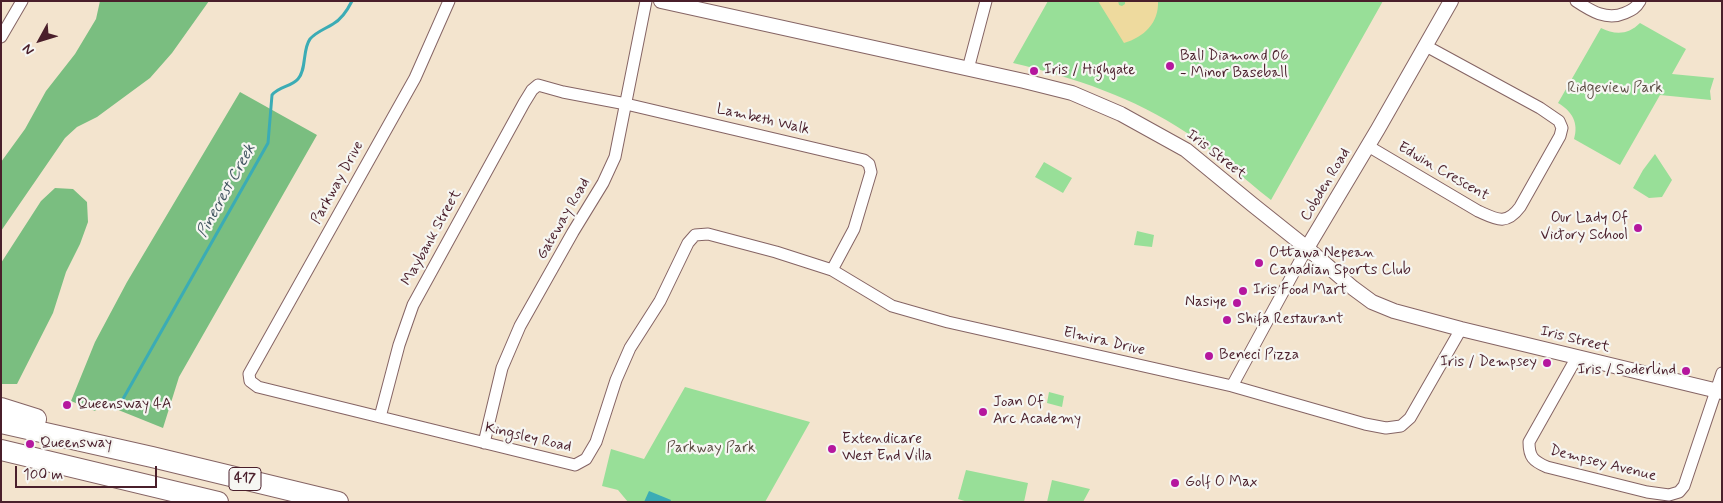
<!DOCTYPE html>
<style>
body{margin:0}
#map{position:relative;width:1723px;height:503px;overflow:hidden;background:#f3e4ce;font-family:Mynerve,sans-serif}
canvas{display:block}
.frame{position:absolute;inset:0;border:2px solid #4a1f2b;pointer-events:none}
.north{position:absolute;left:15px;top:15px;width:50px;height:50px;-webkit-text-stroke:4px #f6f6f2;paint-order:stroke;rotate:231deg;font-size:14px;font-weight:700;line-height:20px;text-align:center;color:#4a1f2b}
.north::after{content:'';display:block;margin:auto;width:18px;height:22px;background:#4a1f2b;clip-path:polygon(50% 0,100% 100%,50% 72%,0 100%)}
.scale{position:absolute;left:15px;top:466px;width:142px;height:22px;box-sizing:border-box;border:2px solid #4a1f2b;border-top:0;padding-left:6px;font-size:15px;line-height:18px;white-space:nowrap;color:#4a1f2b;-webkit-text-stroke:4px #f6f6f2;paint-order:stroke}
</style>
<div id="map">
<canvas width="1723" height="503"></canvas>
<div class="frame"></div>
<div class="north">N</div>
<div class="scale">100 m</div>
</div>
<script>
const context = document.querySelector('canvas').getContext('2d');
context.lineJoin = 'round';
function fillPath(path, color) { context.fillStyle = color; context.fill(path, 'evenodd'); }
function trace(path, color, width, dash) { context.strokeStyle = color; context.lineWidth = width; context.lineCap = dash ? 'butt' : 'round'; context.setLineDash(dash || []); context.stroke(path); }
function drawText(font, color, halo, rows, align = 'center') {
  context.font = font + ' Mynerve,sans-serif'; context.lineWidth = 4.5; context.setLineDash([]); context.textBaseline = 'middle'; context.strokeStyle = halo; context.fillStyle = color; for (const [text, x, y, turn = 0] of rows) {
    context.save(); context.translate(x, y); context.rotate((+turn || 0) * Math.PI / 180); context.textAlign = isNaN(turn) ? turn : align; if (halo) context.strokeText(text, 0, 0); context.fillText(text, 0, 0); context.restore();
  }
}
fillPath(new Path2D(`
 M1048,1H1383L1271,200C1243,178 1216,153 1187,133C1133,97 1075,78 1013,63Z
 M1640,23L1686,49L1672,74L1714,78L1710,91L1711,100L1660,95L1620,165L1574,139C1579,123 1572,111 1558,103L1601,28C1615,35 1628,35 1640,23Z
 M1655,154L1672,180L1662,197L1649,198L1633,188L1643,170Z
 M1044,162L1072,178L1063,193L1035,177Z
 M1137,231L1154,235L1152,247L1134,245Z
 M685,387L810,422L765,502H628L618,490L602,486L611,449L644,459Z
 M1049,392L1064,396L1062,407L1047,403Z
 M966,470L1028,483L1024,502H968L958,499Z
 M1052,480L1090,489L1083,502H1047Z`), '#98df98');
fillPath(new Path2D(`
 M100,1H209L172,53L150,78L97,117L77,127L65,138L1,231V162L25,129L46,91L75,54L96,19Z
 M240,92L317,135L179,377L163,428L101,403L95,411L71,401L95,342L127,282Z
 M55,188L73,189L87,202L88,222L80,244L66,272L53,313L17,384H1V263L41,201Z`), '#7abe80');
fillPath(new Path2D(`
 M1098,1H1118L1119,5L1122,6L1125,4V1H1158C1159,23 1144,37 1124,43Z`), '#eeda9e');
fillPath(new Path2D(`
 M649,491L671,500L670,502H644Z`), '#3bacb5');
trace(new Path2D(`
 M119,406L268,143L272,95C279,86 291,87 298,79C307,69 302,50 310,39C316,32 325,29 333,24C342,19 347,11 352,1`), '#3bacb5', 3);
const minor = new Path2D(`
 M449,1L415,78L249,374L250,381L258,387L575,465L586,459L596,442L616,380L630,348L660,301L688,243L695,235L708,234L776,252L832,270L892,306L948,322L1232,386L1365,424L1386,428L1401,426L1410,418L1461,329
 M1576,1C1591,11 1607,21 1625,13C1632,10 1636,8 1640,1
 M1,37L22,1
 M968,69L986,1
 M1368,146L1478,211C1496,219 1506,226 1520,207L1560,136L1562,128L1559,121L1540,108L1426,46
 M1575,356L1573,364L1529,442C1529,457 1533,461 1547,467L1647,492L1669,495L1679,492L1684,486L1722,373
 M1232,386L1307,248
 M380,417L399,345L413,305L524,103L532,90L538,85L563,92L626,104L864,160L869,164L871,172L854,229L832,270
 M484,443L502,368L520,326L573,232L603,183L615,157L646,1`);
const tertiary = new Path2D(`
 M661,1L1024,81L1072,93L1121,114L1186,150L1253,205L1307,248L1353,288L1372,302L1394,311L1461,329L1722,392
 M1307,248L1378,129L1451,1`);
const motorway = new Path2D(`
 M1,408L36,419
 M1,423L152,457L338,502
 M1,450L218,502`);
trace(minor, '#856464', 13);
trace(tertiary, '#856464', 16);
trace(motorway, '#856464', 22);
trace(minor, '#fff', 11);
trace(tertiary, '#fff', 14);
trace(motorway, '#fff', 20);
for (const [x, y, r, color] of [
 [1170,66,5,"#b5179e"],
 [1034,71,5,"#b5179e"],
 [1638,228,5,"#b5179e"],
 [1259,263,5,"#b5179e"],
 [1243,291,5,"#b5179e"],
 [1237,303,5,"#b5179e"],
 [1227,320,5,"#b5179e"],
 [1209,356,5,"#b5179e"],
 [1547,363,5,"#b5179e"],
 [1686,371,5,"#b5179e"],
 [67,405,5,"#b5179e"],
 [983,412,5,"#b5179e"],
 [30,444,5,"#b5179e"],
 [832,449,5,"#b5179e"],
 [1175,483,5,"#b5179e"]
]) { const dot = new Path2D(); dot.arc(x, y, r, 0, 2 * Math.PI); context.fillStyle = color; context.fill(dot); trace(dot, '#f6f6f2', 2); }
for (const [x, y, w] of [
 [245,479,32]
]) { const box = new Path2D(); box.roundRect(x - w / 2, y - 11.5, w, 23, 4); context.fillStyle = '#f6f6f2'; context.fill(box); trace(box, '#4a1f2b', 1); }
drawText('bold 14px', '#4a1f2b', null, [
 ["417",245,479]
]);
drawText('15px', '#4a1f2b', '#f6f6f2', [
 ["Ball Diamond 06",1180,57],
 ["- Minor Baseball",1180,74],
 ["Iris / Highgate",1044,71],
 ["Our Lady Of",1628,219,"right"],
 ["Victory School",1628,236,"right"],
 ["Ottawa Nepean",1269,254],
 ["Canadian Sports Club",1269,271],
 ["Iris Food Mart",1253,291],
 ["Nasiye",1227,303,"right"],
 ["Shifa Restaurant",1237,320],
 ["Beneci Pizza",1219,356],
 ["Iris / Dempsey",1537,363,"right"],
 ["Iris / Soderlind",1676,371,"right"],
 ["Joan Of",993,403],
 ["Arc Academy",993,420],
 ["Queensway 4A",77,405],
 ["Extendicare",842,440],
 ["West End Villa",842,457],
 ["Queensway",40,444],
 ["Golf O Max",1185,483]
], 'left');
drawText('15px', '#5e4f46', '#f6f6f2', [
 ["Ridgeview Park",1615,89],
 ["Parkway Park",711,449]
]);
drawText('15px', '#4a1f2b', '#f6f6f2', [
 ["Lambeth Walk",763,120,13],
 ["Iris Street",1216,155,38],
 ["Edwin Crescent",1443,172,30],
 ["Parkway Drive",338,183,-61],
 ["Cobden Road",1326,185,-59],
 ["Gateway Road",564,219,-60],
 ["Maybank Street",432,238,-61],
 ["Iris Street",1575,340,14],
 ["Elmira Drive",1104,342,13],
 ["Kingsley Road",528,438,13],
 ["Dempsey Avenue",1603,464,14]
]);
drawText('italic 16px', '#445762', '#f6f6f2', [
 ["Pinecrest Creek",227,191,-61]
]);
</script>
